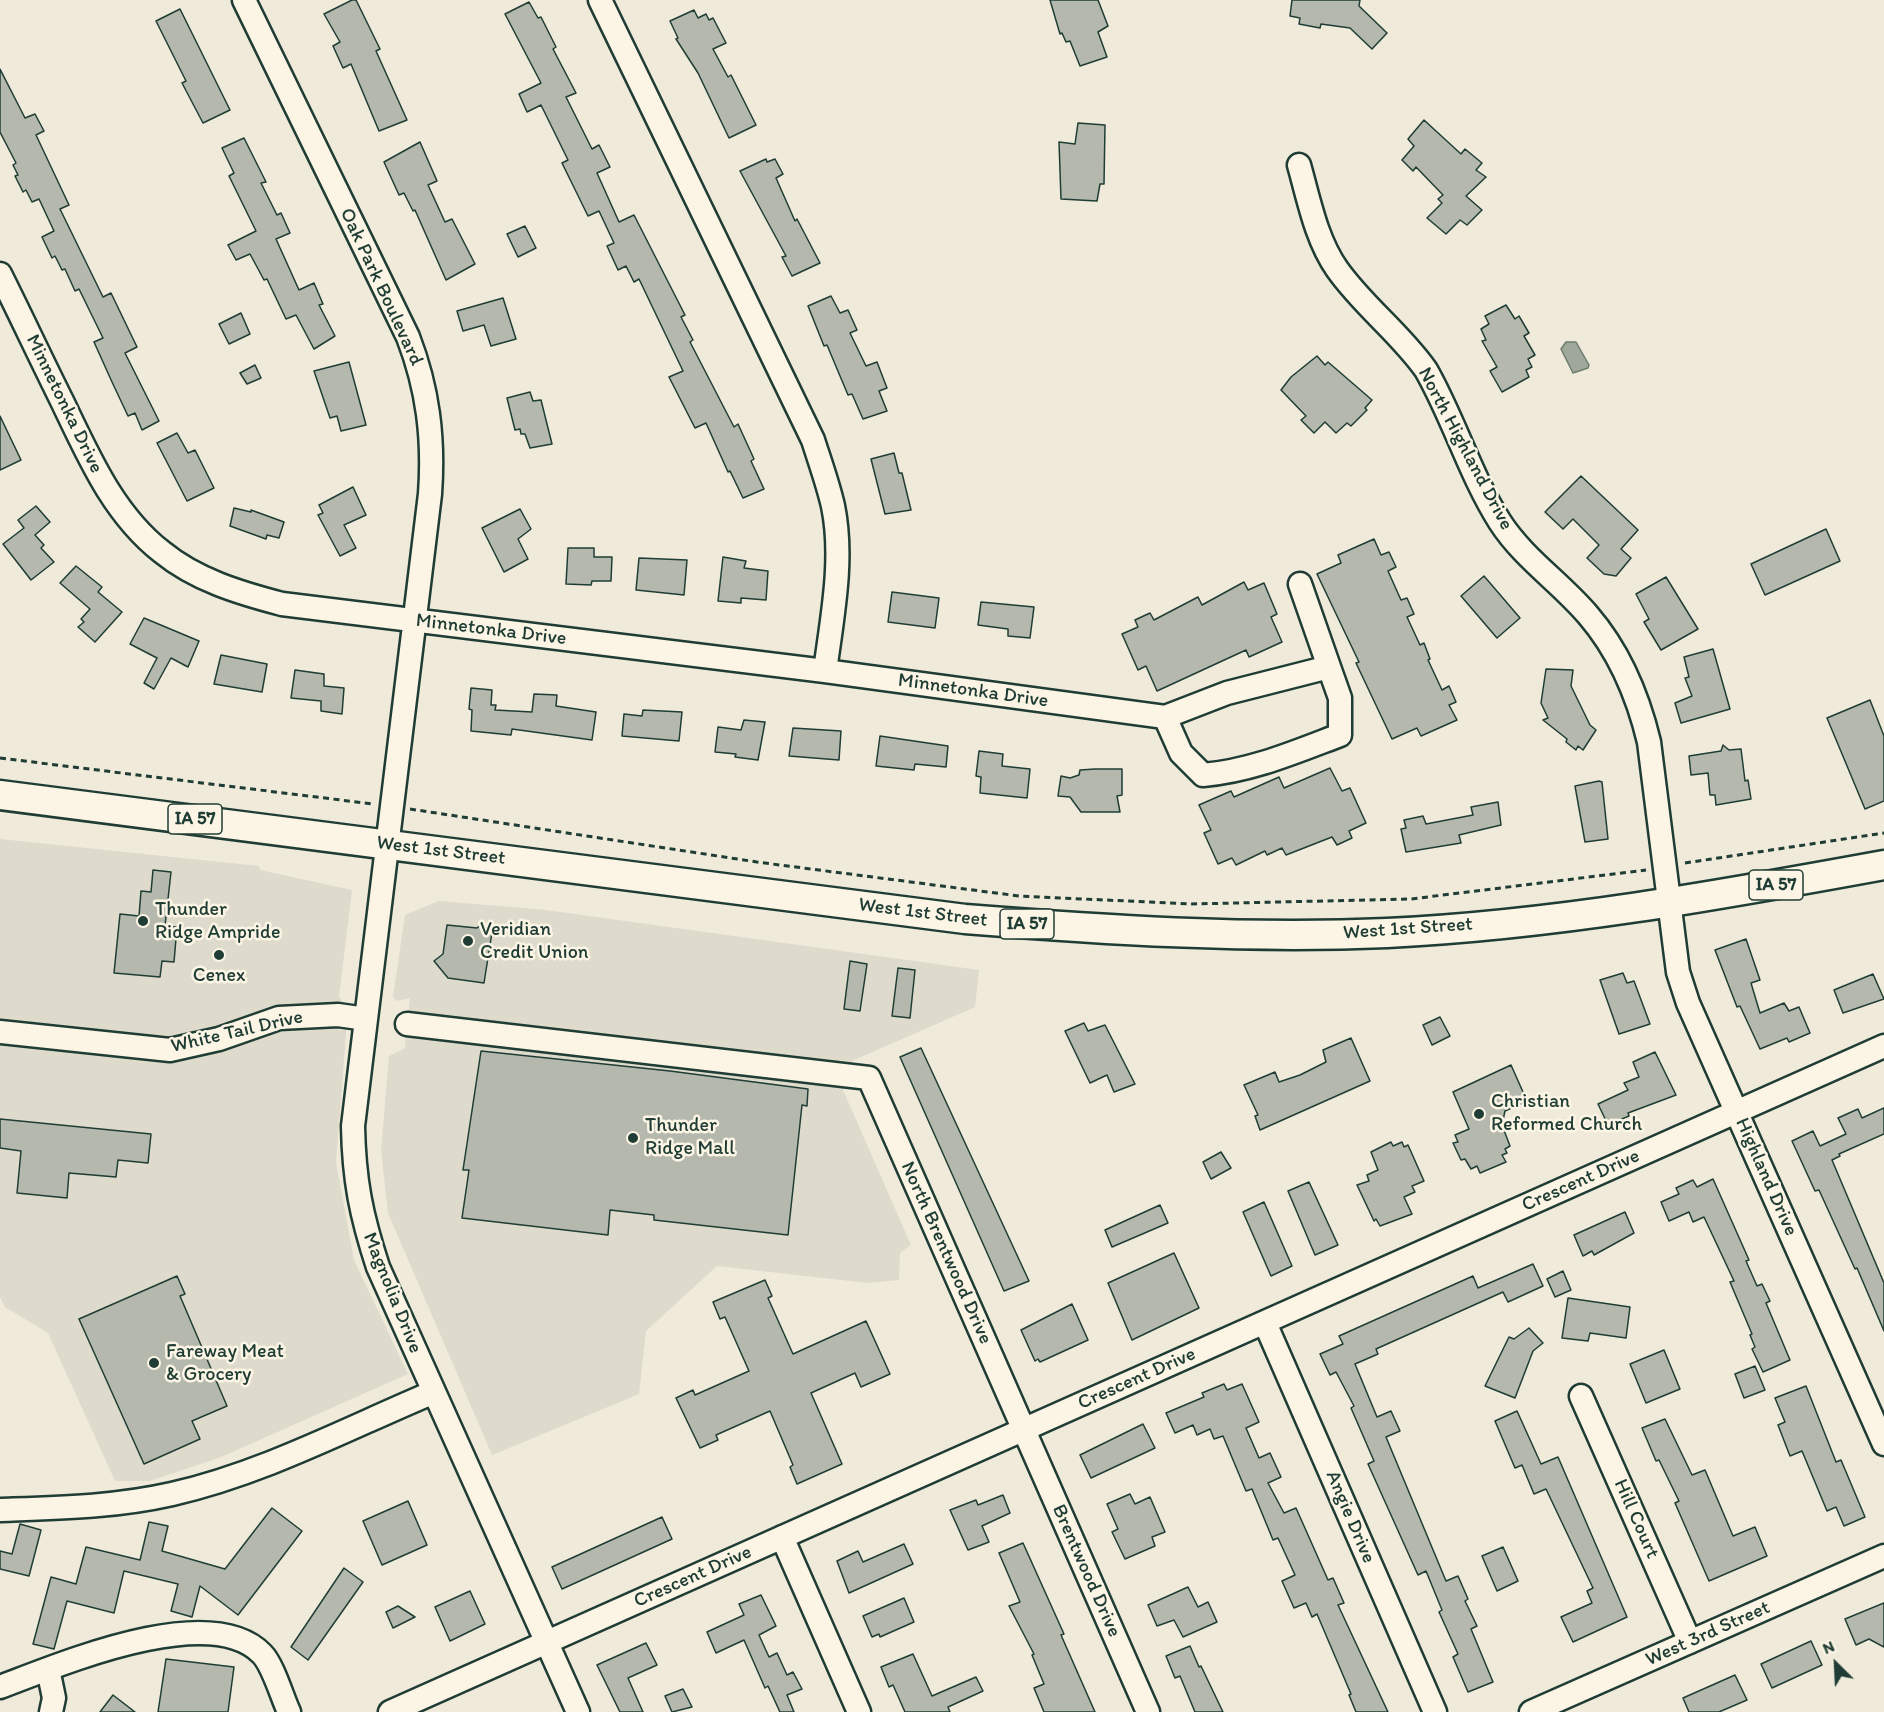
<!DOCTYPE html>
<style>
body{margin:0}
#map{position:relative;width:1884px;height:1712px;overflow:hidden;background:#efeada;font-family:Itim,sans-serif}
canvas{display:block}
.north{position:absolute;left:1806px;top:1634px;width:60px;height:60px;-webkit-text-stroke:4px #fcf5e5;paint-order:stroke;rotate:336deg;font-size:16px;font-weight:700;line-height:24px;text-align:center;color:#1f3d34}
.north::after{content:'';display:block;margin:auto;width:21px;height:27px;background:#1f3d34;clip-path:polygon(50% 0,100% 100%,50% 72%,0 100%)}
</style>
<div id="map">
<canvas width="1884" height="1712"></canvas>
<div class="north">N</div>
</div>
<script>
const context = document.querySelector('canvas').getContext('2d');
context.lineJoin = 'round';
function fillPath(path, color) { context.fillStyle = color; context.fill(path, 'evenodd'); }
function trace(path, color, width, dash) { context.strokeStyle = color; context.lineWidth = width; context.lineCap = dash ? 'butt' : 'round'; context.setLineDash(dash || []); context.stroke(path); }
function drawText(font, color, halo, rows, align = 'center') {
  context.font = font + ' Itim,sans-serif'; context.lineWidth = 5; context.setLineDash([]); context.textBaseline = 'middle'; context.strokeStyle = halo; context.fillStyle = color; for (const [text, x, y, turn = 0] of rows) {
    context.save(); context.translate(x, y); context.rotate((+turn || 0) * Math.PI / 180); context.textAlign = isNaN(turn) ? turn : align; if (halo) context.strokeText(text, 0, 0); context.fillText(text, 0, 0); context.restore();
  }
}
fillPath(new Path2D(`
 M0,839L259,866L260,870L352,890L339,997L348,1008L336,1162L354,1260L408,1374L219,1458L150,1481H115L48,1333L5,1307L0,1297Z
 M439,901L546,910L979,970L975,1007L852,1061L843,1090L911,1245L900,1253L899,1280L868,1283L717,1266L646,1331L639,1394L492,1455L388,1213L381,1150L389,1056L405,1048L410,998L396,1001L393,997L405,915Z`), '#dedbcc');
const water = new Path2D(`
 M1566,342H1576L1589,365L1588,368L1573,373L1561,349Z`);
fillPath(water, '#9fa89a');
trace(water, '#6c7d71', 1.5);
const building = new Path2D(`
 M352,0H356L380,49L376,51L407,120L379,131L351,64L343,68L333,46L340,42L324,14Z
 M1050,0H1098L1108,26L1098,32L1107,57L1080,66L1070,41L1066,42L1062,33L1060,34Z
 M1292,0H1360L1359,6L1387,33L1372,49L1350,28L1321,24L1320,28L1299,24L1300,18L1290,16Z
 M529,2L538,18L541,17L556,47L553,49L576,93L566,97L592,149L599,145L610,167L597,173L619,222L634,215L685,315L681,317L693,340L690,342L734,427L738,424L754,459L751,461L764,489L743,498L730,471L728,472L706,423L695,428L669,377L683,371L639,279L634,282L626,266L618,270L607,246L614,243L599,211L588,216L562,163L568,160L541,105L527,112L519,94L541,83L505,14Z
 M180,9L230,110L203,123L182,83L186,81L156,21Z
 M694,10L698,18L706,14L709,20L713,18L726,43L713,49L728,77L731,75L756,125L729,138L698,73L676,39L678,38L670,21Z
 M0,69L25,118L35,114L44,131L36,135L69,205L60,209L103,297L111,293L137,347L125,353L159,421L142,430L135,413L128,416L112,382L94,342L103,338L79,289L75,291L65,269L62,270L55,256L52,258L42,237L54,231L39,199L32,202L26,190L23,192L15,176L18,175L13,165L16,163L0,132Z
 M1424,120L1461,154L1465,149L1482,163L1476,170L1486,177L1466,196L1482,210L1467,225L1460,220L1446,234L1427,218L1442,203L1438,199L1443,195L1416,167L1413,171L1402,160L1414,146L1408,139Z
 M1078,123L1105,125L1104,184H1100L1097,201L1061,199L1059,142L1075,144Z
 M244,138L266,182L261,183L277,215L281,213L290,233L276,239L299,290L314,283L323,304L319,305L335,336L314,349L296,315L286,319L267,279L264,280L250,254L236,260L228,245L256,231L229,176L234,173L222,148Z
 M420,142L437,181L428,185L445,222L452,219L475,264L446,280L415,210L413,211L404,193L399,195L384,162Z
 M766,159L767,162L775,159L783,174L776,178L795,221L797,219L820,263L792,276L782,257L786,256L740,171Z
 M525,226L536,248L518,257L507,234Z
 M831,296L840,313L848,310L857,330L850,333L866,366L877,362L887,388L879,391L887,411L863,419L852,394L848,395L827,345L824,346L808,306Z
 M503,298L516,339L491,346L484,325L463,331L457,311Z
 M1506,305L1515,319L1519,316L1529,333L1524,336L1535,355L1528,359L1532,367L1526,370L1529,377L1502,392L1490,371L1497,367L1482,341L1486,340L1481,329L1489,324L1485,316Z
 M241,313L250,334L229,344L219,324Z
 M1317,356L1325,365L1328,362L1372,400L1365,408L1367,410L1351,426L1347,423L1336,433L1325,422L1314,433L1301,420L1306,416L1281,390L1291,377Z
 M349,362L366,425L341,431L337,416L330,418L314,371Z
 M255,365L261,378L247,384L240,373Z
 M530,392L533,401L541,400L552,444L530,448L525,434H521L520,429L515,430L507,398Z
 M0,416L21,460L0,470Z
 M177,433L188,453L195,450L214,488L187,501L157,443Z
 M894,453L899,473H902L911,510L885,514L871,459Z
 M1581,476L1638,530L1621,549L1631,558L1616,576L1604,574L1587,558L1599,545L1573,519L1563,529L1545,512Z
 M353,487L366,515L344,525L356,548L340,556L318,515L323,513L319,505Z
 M36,506L50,522L35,535L44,545L41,548L54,562L31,580L3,544L24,528L18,520Z
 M234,508L251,512V510L284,522L279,538L267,535L266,539L230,526Z
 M520,509L531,529L518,539L528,559L504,572L482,528Z
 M1826,529L1840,561L1765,595L1751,564Z
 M1374,539L1381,555L1389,552L1396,567L1388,571L1401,600L1407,598L1414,614L1407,617L1420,645L1424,643L1430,659L1428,660L1442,690L1449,686L1456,702L1449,705L1457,720L1421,736L1417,728L1392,739L1356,663L1359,662L1317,574L1341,563L1338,555Z
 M568,548H594V557H612L611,581H592L591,585L566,584Z
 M723,557L746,561L744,568L768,571L766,600L741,598V603L718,601Z
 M639,558L687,560L684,595L636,590Z
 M76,566L102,587L98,592L122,612L95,642L78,627L84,622L81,619L90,609L60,583Z
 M1484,576L1520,618L1497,638L1461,596Z
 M1666,577L1698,629L1661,650L1644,622L1649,619L1636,594Z
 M1244,582L1248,590L1264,583L1277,614L1271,617L1282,642L1249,657L1246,650L1157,691L1146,666L1138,670L1122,634L1138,627L1135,620L1150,613L1154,620L1198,597L1202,605Z
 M892,592L939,598L935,628L888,622Z
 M981,602L1034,607L1030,638L1008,636V629L978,625Z
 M144,618L199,641L188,667L171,658L154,689L144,683L157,658L130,644Z
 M1713,649L1730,709L1681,723L1675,703L1692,696L1685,678L1689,677L1684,657Z
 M221,655L267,664L262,692L214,684Z
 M1546,669L1573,670L1571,686L1590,725L1596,730L1583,750L1578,746L1576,750L1566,742L1567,739L1543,720L1548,718L1541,703Z
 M295,670L324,674V686L344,688L342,714L321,711V701L291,698Z
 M471,688L492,690L491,705H496L495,710L532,712L534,694L557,695L556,706L596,712L592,740L512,729L511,735L471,731L472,710L469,709Z
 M1870,700L1884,736V801L1865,809L1827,718Z
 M643,710L682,712L679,741L622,736L624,714L642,716Z
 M744,720L765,722L758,760L735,757L736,754L715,752L718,727L741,730Z
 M793,728L841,731L839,760L789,756Z
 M880,736L948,746L946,767L915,764L914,770L876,766Z
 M1723,745L1729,750L1741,749L1745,781L1748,780L1751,799L1716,805L1715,795H1710L1708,773L1691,775L1689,756L1721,751Z
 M979,751L1003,754L1002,766L1030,769L1027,798L980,793L981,777L976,776Z
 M1330,768L1342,791L1350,788L1366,823L1349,831L1352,838L1337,845L1332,837L1286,855L1282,848L1267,855L1265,851L1236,865L1232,858L1218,864L1204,833L1211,830L1199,805L1231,791L1234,797L1279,777L1284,788Z
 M1095,769H1122V795L1117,796L1120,812H1081L1070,797L1058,796L1061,776L1070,778L1079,775L1080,770Z
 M1599,781L1602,782L1608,839L1585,842L1575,786Z
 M1498,802L1501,825L1459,835L1461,843L1406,852L1401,829L1406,828L1404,820L1423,816L1426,824L1473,815L1471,807Z
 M153,870L171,872L165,926L177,927L174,962L162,961L160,977L114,973L120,914L139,916L141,891L151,892Z
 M447,925L477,928L481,925L493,926L484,983L448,978L434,961L443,954Z
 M1746,939L1760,980L1751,983L1760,1013L1784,1003L1789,1011L1799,1007L1810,1033L1789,1042L1787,1038L1760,1049L1740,1006L1737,1007L1715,950Z
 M850,961L867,964L860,1011L844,1009Z
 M898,968L915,970L910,1018L892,1016Z
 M1623,973L1627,983L1634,981L1650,1024L1619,1034L1600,980Z
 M1873,974L1884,999L1843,1013L1834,990Z
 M1440,1017L1450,1036L1432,1045L1423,1025Z
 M1084,1023L1088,1031L1105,1025L1135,1084L1114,1092L1107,1075L1090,1083L1065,1031Z
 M1351,1038L1370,1081L1260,1130L1255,1116L1258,1115L1244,1085L1275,1072L1279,1082L1300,1075L1326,1062L1323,1050Z
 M921,1048L1029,1281L1004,1291L900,1057Z
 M481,1051L670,1071L808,1089L807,1106L802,1105L788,1235L654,1220V1215L610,1210L608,1235L462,1218L469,1170H463Z
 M1655,1052L1676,1095L1628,1113L1629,1116L1608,1125L1598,1104L1628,1090L1624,1083L1639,1077L1633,1062Z
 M1511,1065L1527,1101L1505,1111L1502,1125L1510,1146L1505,1149L1507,1153L1502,1155L1506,1162L1480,1173L1477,1166L1471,1169L1465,1159L1461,1160L1453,1143L1458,1142L1455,1135L1469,1129L1453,1092Z
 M1884,1108V1134L1839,1154L1840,1156L1832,1160L1884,1283V1331L1857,1268L1855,1269L1819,1190L1815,1191L1792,1141L1813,1131L1820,1146L1846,1134L1838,1118L1858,1109L1862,1118Z
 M0,1119L151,1134L148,1163L118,1160L116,1177L69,1173L67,1198L17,1193L21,1151L0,1148Z
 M1391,1142L1393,1146L1402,1142L1404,1147L1408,1145L1424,1181L1412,1186L1415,1192L1404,1197L1412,1214L1380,1226L1376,1219L1374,1221L1357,1185L1369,1181L1367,1175L1378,1170L1371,1152Z
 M1221,1152L1231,1168L1211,1179L1203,1162Z
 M1713,1179L1749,1260L1746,1261L1757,1286L1762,1284L1770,1301L1766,1303L1790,1360L1763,1372L1752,1349L1755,1347L1750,1335L1752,1334L1730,1282L1734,1281L1704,1217L1693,1222L1689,1212L1669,1221L1661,1202L1679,1194L1676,1188L1693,1180L1697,1187Z
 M1309,1182L1338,1245L1315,1255L1288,1191Z
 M1264,1202L1292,1266L1271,1276L1243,1212Z
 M1160,1205L1168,1223L1112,1247L1105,1230Z
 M1625,1212L1634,1233L1594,1255L1592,1251L1583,1256L1574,1235Z
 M1174,1253L1199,1308L1132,1340L1108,1283Z
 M1533,1264L1543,1286L1508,1302L1503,1292L1376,1349L1378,1354L1355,1364L1377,1417L1391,1411L1400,1431L1386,1437L1446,1581L1458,1576L1468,1599L1465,1601L1477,1626L1471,1629L1493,1682L1468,1692L1453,1657L1458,1654L1439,1612L1442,1610L1426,1571L1418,1575L1368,1464L1374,1461L1351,1408L1354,1406L1336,1372L1330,1375L1320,1354L1343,1344L1339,1336L1473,1276L1478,1288Z
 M1563,1271L1571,1290L1555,1297L1547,1279Z
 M177,1276L185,1294L180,1296L227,1406L192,1421L200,1439L144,1464L79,1319Z
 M765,1280L772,1296L768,1298L793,1354L866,1321L890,1374L861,1387L855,1373L811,1393L842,1464L797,1484L790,1467L793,1465L770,1411L716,1435L718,1440L700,1448L676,1398L693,1390L695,1395L749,1371L725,1317L720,1319L713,1302Z
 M1568,1298L1630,1307L1626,1338L1590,1333L1588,1341L1562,1338Z
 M1072,1304L1088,1340L1040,1362L1038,1359L1035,1361L1021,1330Z
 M1529,1328L1543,1343L1533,1351L1515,1398L1485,1386L1509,1337L1514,1339Z
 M1664,1350L1680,1389L1646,1403L1630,1364Z
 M1755,1366L1765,1390L1744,1398L1735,1374Z
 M1224,1384L1227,1390L1242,1384L1259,1422L1246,1428L1259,1458L1270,1453L1281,1477L1268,1483L1284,1513L1296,1508L1328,1580L1333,1578L1344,1603L1338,1605L1388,1712H1356L1349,1695L1351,1694L1317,1614L1312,1617L1306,1603L1294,1608L1282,1581L1295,1575L1278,1538L1273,1540L1252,1489L1246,1491L1223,1436L1214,1439L1210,1429L1197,1435L1193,1425L1175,1433L1166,1413L1204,1397L1202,1393Z
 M1806,1386L1836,1462L1841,1460L1865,1517L1844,1526L1836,1507L1827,1511L1802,1451L1790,1456L1778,1425L1785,1422L1775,1398Z
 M1517,1411L1541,1464L1558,1457L1627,1617L1573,1642L1561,1617L1592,1603L1587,1591L1593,1588L1546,1489L1534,1494L1522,1465L1515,1468L1495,1421Z
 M1665,1419L1692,1475L1705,1470L1733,1536L1755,1527L1767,1556L1709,1581L1675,1503L1679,1501L1659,1460L1656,1461L1642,1428Z
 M1143,1424L1155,1448L1091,1478L1080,1455Z
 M1130,1494L1135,1504L1150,1497L1165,1532L1152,1537L1155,1546L1125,1559L1112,1532L1118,1529L1107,1504Z
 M1003,1495L1010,1513L982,1526L989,1542L968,1550L950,1510L976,1500L978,1505Z
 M408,1501L427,1545L382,1565L363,1521Z
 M272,1508L302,1531L238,1615L200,1586L192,1617L171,1611L178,1584L124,1571L114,1613L67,1601L54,1649L33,1644L51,1577L76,1584L86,1547L140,1560L149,1522L168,1526L162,1551L225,1569Z
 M662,1517L672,1539L562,1589L552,1567Z
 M20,1524L41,1530L29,1576L0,1569V1551L12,1554Z
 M1023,1543L1064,1634L1061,1635L1095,1712H1044L1034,1688L1044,1684L1032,1655L1034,1654L1009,1606L1020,1602L999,1553Z
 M904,1544L913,1564L849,1593L837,1561L858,1551L863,1562Z
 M1503,1547L1518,1581L1497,1591L1482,1556Z
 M344,1568L363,1582L308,1660L291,1647Z
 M1188,1587L1198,1607L1208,1602L1217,1622L1183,1637L1174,1620L1157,1626L1148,1605Z
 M470,1591L485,1624L450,1641L435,1607Z
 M761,1595L776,1626L759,1635L769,1657L777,1653L787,1675L793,1672L802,1689L787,1695L794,1712H780L768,1686L765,1688L744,1640L716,1653L707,1632L744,1615L739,1604Z
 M904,1598L914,1622L880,1637L879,1634L872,1637L863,1616Z
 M1884,1603V1647L1869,1639L1856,1645L1845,1619Z
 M398,1606L415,1617L393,1628L386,1612Z
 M1811,1641L1822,1665L1772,1688L1761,1664Z
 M646,1643L657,1665L628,1678L643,1712H620L597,1665Z
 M1190,1646L1199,1667L1201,1666L1223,1712H1195L1180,1676L1175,1678L1166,1656Z
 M913,1654L932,1696L976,1677L983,1691L948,1707L950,1712H905L893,1685L889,1687L881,1667Z
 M166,1659L234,1667L228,1712H158Z
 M1735,1675L1747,1700L1719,1712H1689L1683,1698Z
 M683,1689L692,1707L672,1712L665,1696Z
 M113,1695L135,1712H100Z`);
fillPath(building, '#b5b9ad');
trace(building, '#1f3d34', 1.5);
const minor = new Path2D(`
 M244,0L408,337C428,389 434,438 430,494L353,1126C354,1180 361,1215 378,1267L578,1712
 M600,0L813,440C820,462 828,484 833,506C844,559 832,618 825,671
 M1299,165C1309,200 1316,239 1337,269C1363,306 1400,333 1426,370C1454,419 1470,475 1500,522C1524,559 1560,582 1588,615C1619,651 1638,696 1649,742L1678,972L1688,1003L1884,1444
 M0,274C21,316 41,359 62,401C88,455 113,514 162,552C196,580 240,593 282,604L825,671L1165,717L1227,693L1329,667L1340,698V735C1295,752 1251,771 1203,775L1181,753L1165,717
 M1300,584L1329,667
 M407,1024L869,1078L1148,1712
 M0,1032L170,1050L219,1039L279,1018L338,1015L366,1019
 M1265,1323L1435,1712
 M1581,1396L1690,1642
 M0,1510C58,1508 115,1507 172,1494C264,1473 348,1428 434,1392
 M782,1537L859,1712
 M48,1669L54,1698L51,1712
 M0,1687C59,1665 210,1600 262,1654C273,1665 282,1697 289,1712
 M390,1712L1884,1046
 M1531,1712L1884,1556`);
const major = new Path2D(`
 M0,795L965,919C1105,930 1246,939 1387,933C1554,925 1720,895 1884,865`);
trace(minor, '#1f3d34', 27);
trace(major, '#1f3d34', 33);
trace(new Path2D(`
 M0,758L373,804
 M410,809L757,862L1019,896L1191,904L1411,899L1646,870
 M1685,863L1884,833`), '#1f3d34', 3, [6, 4.5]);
trace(minor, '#fcf5e5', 22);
trace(major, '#fcf5e5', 28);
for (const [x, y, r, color] of [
 [143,921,6,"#1f3d34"],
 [468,941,6,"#1f3d34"],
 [219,955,6,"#1f3d34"],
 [1479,1114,6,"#1f3d34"],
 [633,1138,6,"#1f3d34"],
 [154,1363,6,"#1f3d34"]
]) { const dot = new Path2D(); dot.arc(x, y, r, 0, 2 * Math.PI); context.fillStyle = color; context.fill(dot); trace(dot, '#fcf5e5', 2); }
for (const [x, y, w] of [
 [195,819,54],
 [1776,885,54],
 [1027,924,54]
]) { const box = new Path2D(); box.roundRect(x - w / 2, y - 15, w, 30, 4.5); context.fillStyle = '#fcf5e5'; context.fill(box); trace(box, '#1f3d34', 1.5); }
drawText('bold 18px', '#1f3d34', null, [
 ["IA 57",195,819],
 ["IA 57",1776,885],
 ["IA 57",1027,924]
]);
drawText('20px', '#1f3d34', '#fcf5e5', [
 ["Oak Park Boulevard",381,287,65],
 ["Minnetonka Drive",64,404,64],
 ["North Highland Drive",1465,449,62],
 ["Minnetonka Drive",491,630,7],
 ["Minnetonka Drive",973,691,8],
 ["West 1st Street",441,851,7],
 ["West 1st Street",923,913,7],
 ["West 1st Street",1408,929,-4],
 ["White Tail Drive",237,1032,-13],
 ["Highland Drive",1766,1177,66],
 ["Crescent Drive",1581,1181,-24],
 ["North Brentwood Drive",946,1253,66],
 ["Magnolia Drive",392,1293,68],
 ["Crescent Drive",1137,1379,-24],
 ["Angie Drive",1350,1517,67],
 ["Hill Court",1636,1519,66],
 ["Brentwood Drive",1086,1571,66],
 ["Crescent Drive",693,1577,-24],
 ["West 3rd Street",1708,1634,-24]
]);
drawText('20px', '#1f3d34', '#fcf5e5', [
 ["Thunder",155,910],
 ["Ridge Ampride",155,933],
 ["Veridian",480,930],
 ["Credit Union",480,953],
 ["Cenex",219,976,"center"],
 ["Christian",1491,1102],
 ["Reformed Church",1491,1125],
 ["Thunder",645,1126],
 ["Ridge Mall",645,1149],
 ["Fareway Meat",166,1352],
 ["& Grocery",166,1375]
], 'left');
</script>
